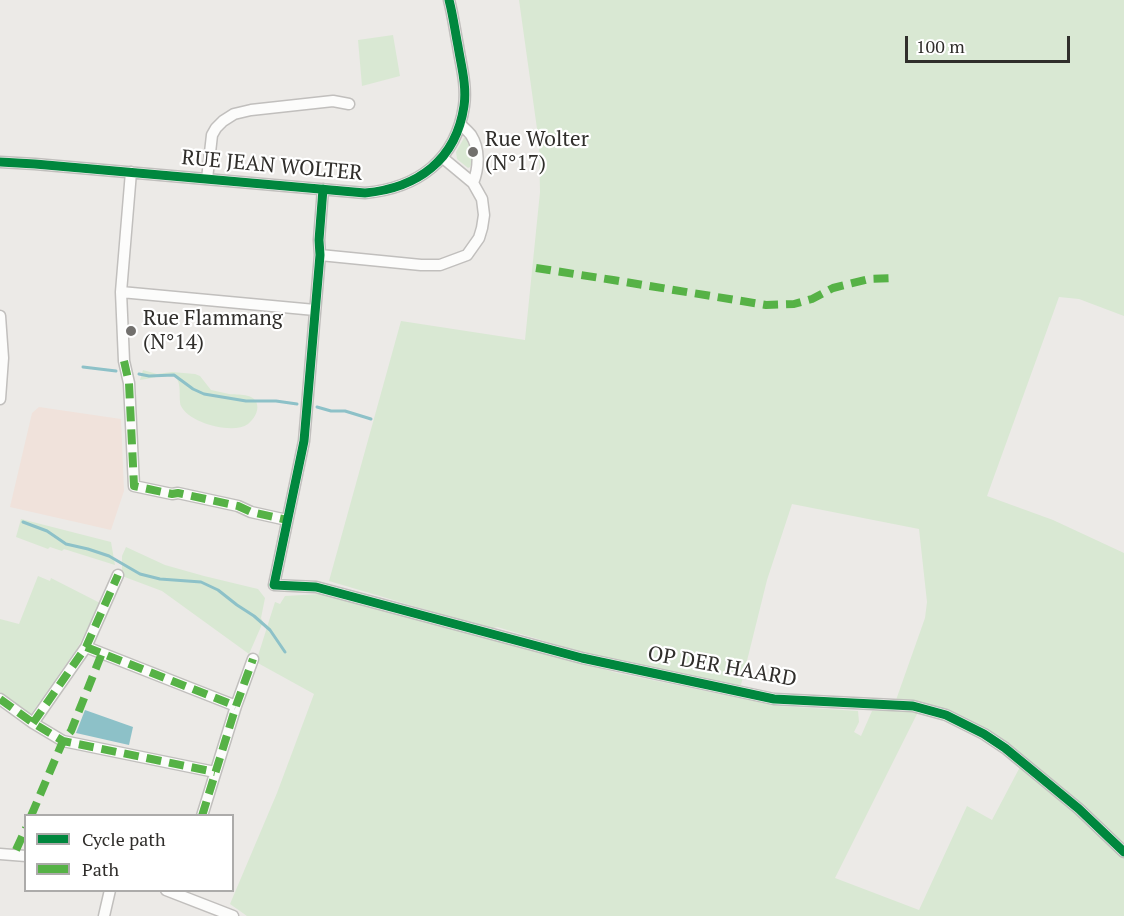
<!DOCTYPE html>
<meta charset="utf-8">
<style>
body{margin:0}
#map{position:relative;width:1124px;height:916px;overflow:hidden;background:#eceae7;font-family:"PT Serif",serif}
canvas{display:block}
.legend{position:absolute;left:24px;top:814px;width:210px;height:78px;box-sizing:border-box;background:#fff;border:2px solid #acabaa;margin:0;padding:8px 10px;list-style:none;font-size:18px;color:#302e2b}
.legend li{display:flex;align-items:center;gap:12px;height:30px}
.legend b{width:30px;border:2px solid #acabaa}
.scale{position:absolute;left:905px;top:36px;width:165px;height:27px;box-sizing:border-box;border:3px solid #302e2b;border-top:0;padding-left:8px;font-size:18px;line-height:21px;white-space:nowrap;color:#302e2b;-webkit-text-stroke:4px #fff;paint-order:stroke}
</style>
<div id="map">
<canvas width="1124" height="916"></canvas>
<ul class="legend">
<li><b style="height:8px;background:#00873e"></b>Cycle path</li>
<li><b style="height:8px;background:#56b246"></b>Path</li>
</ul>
<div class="scale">100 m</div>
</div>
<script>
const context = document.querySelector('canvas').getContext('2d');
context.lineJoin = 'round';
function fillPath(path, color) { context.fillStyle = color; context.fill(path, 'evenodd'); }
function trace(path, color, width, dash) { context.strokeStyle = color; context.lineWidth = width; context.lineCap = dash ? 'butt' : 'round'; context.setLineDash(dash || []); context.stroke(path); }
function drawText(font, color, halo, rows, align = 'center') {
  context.font = font + ' "PT Serif",serif'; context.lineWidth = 4.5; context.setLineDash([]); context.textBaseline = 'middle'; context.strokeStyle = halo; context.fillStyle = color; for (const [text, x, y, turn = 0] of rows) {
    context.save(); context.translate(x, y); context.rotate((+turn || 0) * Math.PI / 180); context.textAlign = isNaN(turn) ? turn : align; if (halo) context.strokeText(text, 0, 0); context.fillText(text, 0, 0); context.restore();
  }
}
fillPath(new Path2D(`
 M39,407L121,419L124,491L111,530L10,507L32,413Z`), '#f0e2db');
fillPath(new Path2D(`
 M519,0H1124V316L1079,299L1059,297L987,496L1053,520L1124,553V845L955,714L926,704L896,700L925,618L927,602L919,529L792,504L767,580L740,689L599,657L497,627L491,629L329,581L401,321L525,340L540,192L539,143Z
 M393,35L400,76L362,86L358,40Z
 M466,137L468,138C471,147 475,159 470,167L468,168L457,159L456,152L464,138Z
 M143,370L157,374L172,372L195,374L200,376L211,390C217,391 223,393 229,394C238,395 254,393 257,404C259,412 253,420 248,424C233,435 189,423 181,406C178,398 183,380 173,376C166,374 148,379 140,380Z
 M21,519L111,542L115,565L64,549L62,551L50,547L48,549L16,537Z
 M126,547L165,565L204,576L258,589L265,598L261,618L263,622L249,654L162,591L122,576V556Z
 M38,576L50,581L51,578L100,603L78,647L31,714L0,692V619L19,624Z
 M319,594L572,660L617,673L779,706L858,711L859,722L854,732L861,736L872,711L887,710L918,712L835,878L919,910L967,806L992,820L1021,765L1098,831L1124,857V916H247L230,904L277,793L314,694L256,662L275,602L280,604L285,596Z`), '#d9e8d3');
fillPath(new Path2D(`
 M85,710L133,727L129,745L76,733Z`), '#8dc1c8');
trace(new Path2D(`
 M83,367L116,371
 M139,374L149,376L174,375L193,389L204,394L246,401H276L297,404
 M317,407L331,411H345L371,419
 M23,522L47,531L66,544L88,549L109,556L140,574L160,579L201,582L218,590L237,605L254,616L270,630L285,652`), '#8dc1c8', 3);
const minor = new Path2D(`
 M460,124C463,127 468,131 471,135C480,149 479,168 473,183
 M0,162L35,164L365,193C418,188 456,160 464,106C467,86 461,65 458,46C455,31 453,15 449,0
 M131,172L121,292L124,361L129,383L134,486L172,494L178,493L238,506L251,512L287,520
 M207,179L212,135L216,128L223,121L234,114L251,110L333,101L349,104
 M323,189L319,240L320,255L304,441L274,585L316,587L582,658L774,699L913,706L946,715L984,734L1005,748L1079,809L1124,852
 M320,255L421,265H440L467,255L479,238L482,228L484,215L482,199L473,183L443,158
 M121,292L315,310
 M0,316L3,358L0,399
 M86,647L236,706
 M0,699L33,723L63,741L215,772
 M33,723L86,647L118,575
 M202,816L236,706L253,659
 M0,854L26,856
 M166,890L233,916
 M104,916L110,890`);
trace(minor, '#c1bfbd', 13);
trace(minor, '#fcfcfb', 10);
trace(new Path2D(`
 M536,268L613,280L766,305L794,304L812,299L833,288L869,279L896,278
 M124,361L129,383L134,486L172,494L178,493L238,506L251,512L287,520
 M86,647L236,706
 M0,699L33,723L63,741L215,772
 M33,723L86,647L118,575
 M31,816L63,741L71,731L102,653
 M202,816L236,706L253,659
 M16,850L26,828`), '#56b246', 8, [15, 8]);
trace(new Path2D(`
 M0,162L35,164L365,193C418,188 456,160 464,106C467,86 461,65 458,46C455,31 453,15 449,0
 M323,189L319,240L320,255L304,441L274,585L316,587L582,658L774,699L913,706L946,715L984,734L1005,748L1079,809L1124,852`), '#00873e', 9);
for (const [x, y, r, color] of [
 [473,152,6,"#72706d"],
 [131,331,6,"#72706d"]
]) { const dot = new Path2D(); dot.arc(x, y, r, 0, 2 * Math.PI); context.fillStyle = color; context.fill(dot); trace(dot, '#fff', 2); }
drawText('21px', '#302e2b', '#fff', [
 ["Rue Wolter",485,140],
 ["(N°17)",485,164],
 ["Rue Flammang",143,319],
 ["(N°14)",143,343]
], 'left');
drawText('21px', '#302e2b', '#fff', [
 ["RUE JEAN WOLTER",272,166,5],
 ["OP DER HAARD",722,667,10]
]);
</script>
